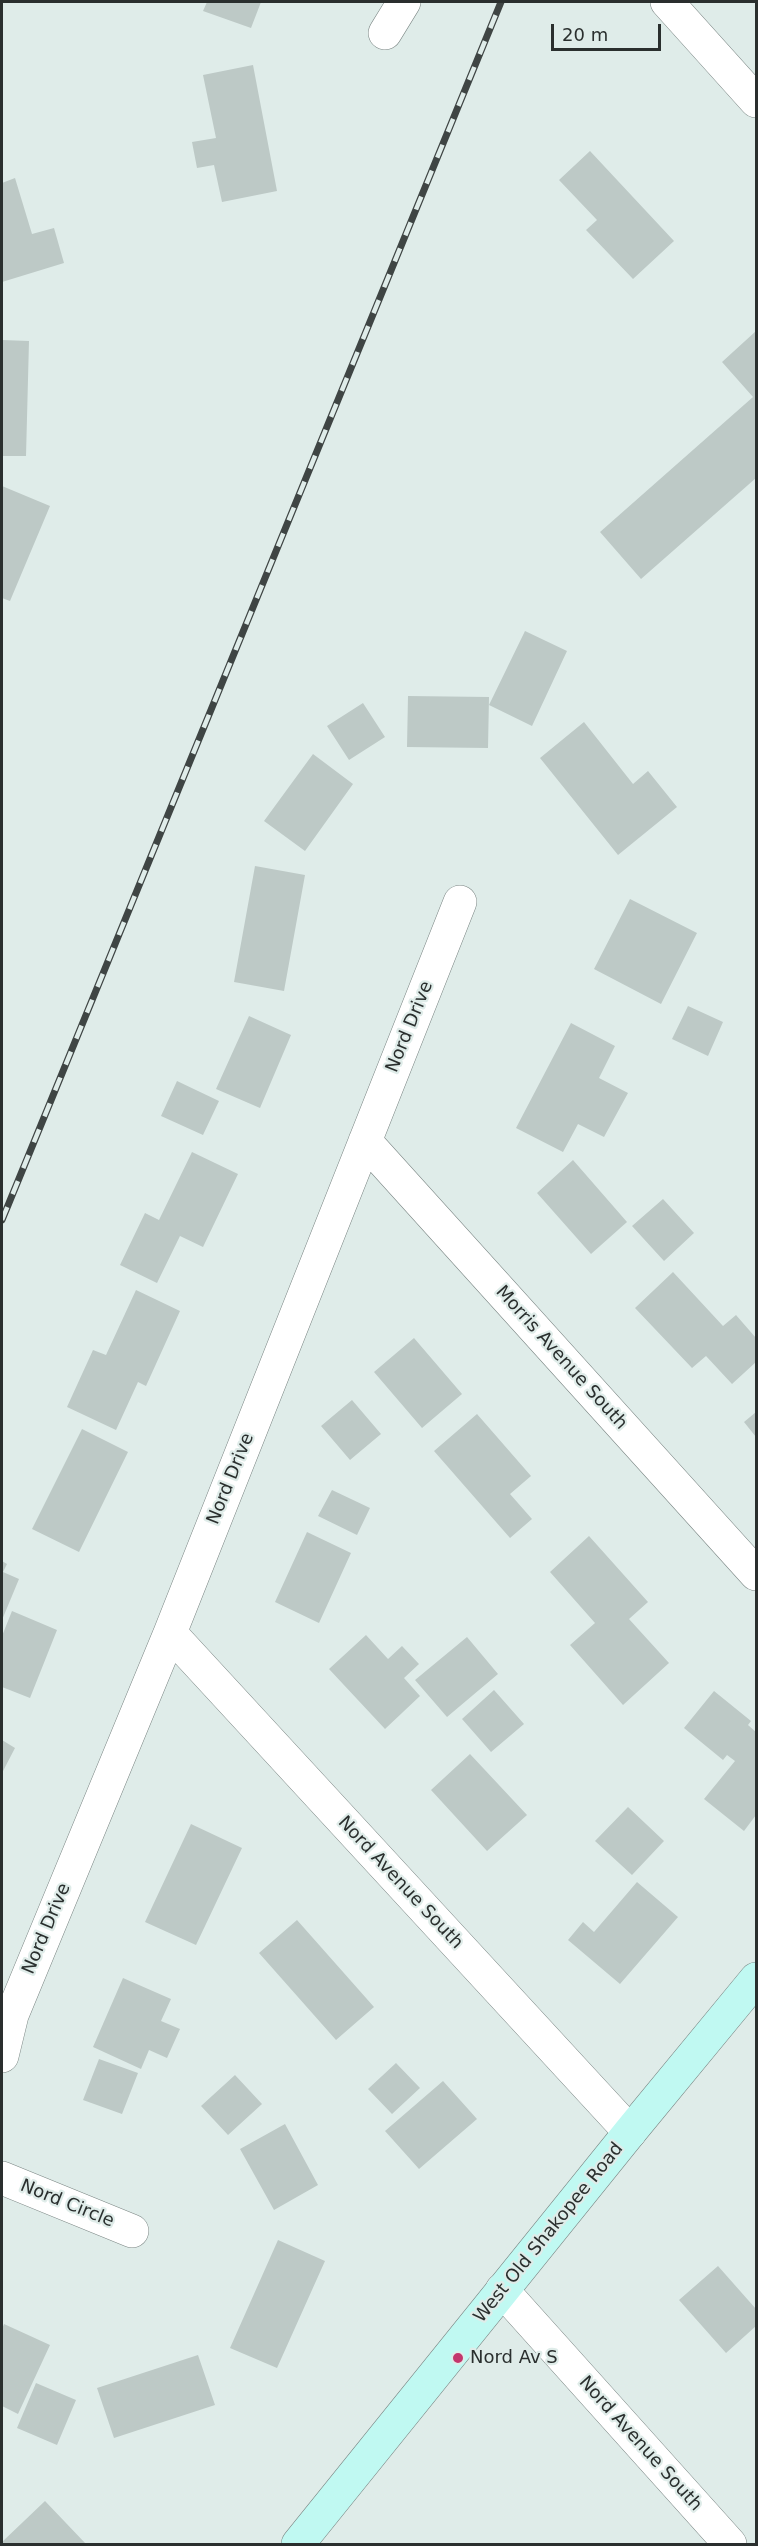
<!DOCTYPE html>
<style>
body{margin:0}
#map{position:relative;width:758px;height:2546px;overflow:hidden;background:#dfece9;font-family:"DejaVu Sans",sans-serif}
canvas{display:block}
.frame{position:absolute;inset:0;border:3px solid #2a2f2e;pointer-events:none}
.scale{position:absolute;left:551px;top:24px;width:110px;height:27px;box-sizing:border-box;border:3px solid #2a2f2e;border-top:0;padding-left:8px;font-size:18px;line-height:21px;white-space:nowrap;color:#2a2f2e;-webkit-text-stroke:4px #dfece9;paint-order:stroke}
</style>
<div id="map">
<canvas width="758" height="2546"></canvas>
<div class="frame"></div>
<div class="scale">20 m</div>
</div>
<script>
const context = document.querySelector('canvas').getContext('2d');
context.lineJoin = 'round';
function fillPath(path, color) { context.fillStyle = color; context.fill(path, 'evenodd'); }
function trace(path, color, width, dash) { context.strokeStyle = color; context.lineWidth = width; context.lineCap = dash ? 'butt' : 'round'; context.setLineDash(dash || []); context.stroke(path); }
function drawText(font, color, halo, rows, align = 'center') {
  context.font = font + ' "DejaVu Sans",sans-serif'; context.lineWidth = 4.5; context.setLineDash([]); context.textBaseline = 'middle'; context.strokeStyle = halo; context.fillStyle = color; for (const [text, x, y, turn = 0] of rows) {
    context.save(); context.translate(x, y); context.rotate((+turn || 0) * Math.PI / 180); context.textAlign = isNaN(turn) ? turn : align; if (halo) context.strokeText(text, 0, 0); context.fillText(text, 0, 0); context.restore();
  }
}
fillPath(new Path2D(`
 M207,2H261L251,28L203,11Z
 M253,65L277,191L222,202L214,165L197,168L192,142L216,138L203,75Z
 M590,151L674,241L633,279L586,230L597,220L559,180Z
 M15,178L32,234L54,228L64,263L2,282V183Z
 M756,331V478L641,579L600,532L753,397L722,362Z
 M2,340L29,341L26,456H2Z
 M2,486L50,506L10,601L2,598Z
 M525,631L567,651L532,726L489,705Z
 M408,696L489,697L488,748L407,747Z
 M363,703L385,737L349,760L327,726Z
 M584,722L633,784L648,771L677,807L618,855L540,758Z
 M313,754L353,784L305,851L264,821Z
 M255,866L305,875L284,991L234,982Z
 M630,899L697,933L661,1004L594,969Z
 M688,1006L723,1022L708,1056L672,1039Z
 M249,1016L291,1035L260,1108L216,1089Z
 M571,1023L615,1046L599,1078L628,1093L604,1137L578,1124L563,1152L516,1128Z
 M177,1081L219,1101L203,1135L161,1116Z
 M192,1152L238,1174L203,1247L180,1236L157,1283L120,1265L145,1213L159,1220Z
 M573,1160L627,1222L591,1254L537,1193Z
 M663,1199L694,1233L664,1261L632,1226Z
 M673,1272L723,1326L736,1315L756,1338V1362L732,1384L706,1356L692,1368L635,1308Z
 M136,1290L180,1311L146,1386L138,1382L116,1430L67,1407L93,1350L106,1355Z
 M414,1338L462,1394L422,1428L374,1372Z
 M352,1400L381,1434L350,1460L321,1426Z
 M756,1412V1437L744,1422Z
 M477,1414L531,1476L510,1494L532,1519L510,1538L434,1451Z
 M82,1429L128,1452L79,1552L32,1529Z
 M332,1490L370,1508L357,1535L318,1516Z
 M307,1532L351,1553L319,1623L275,1602Z
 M589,1536L648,1602L629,1619L669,1663L623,1705L570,1645L595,1623L550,1572Z
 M2,1561L7,1564L3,1572L19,1579L2,1620Z
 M12,1611L57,1630L30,1698L2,1687V1636Z
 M366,1635L388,1659L402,1646L419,1664L404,1678L420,1696L385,1729L329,1669Z
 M467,1637L498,1674L447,1717L415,1680Z
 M494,1690L524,1724L491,1752L462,1719Z
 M714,1691L751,1721L748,1725L756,1732V1815L744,1831L704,1799L735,1761L727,1755L723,1760L684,1728Z
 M2,1740L15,1748L2,1773Z
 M470,1754L527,1815L487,1851L431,1790Z
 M628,1807L664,1841L632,1875L595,1841Z
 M191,1824L242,1848L196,1945L145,1922Z
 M637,1882L678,1917L620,1984L568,1940L583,1922L594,1932Z
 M297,1920L374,2007L336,2040L259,1953Z
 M123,1978L171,1999L161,2021L180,2029L167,2058L149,2050L141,2069L93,2047Z
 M99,2059L138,2073L122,2114L83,2100Z
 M396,2063L420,2088L392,2114L368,2089Z
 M235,2075L262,2104L228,2135L201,2106Z
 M443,2081L477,2119L419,2169L385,2131Z
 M285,2124L318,2185L274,2210L240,2149Z
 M278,2240L325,2261L277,2368L230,2348Z
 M718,2266L756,2309V2326L726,2353L679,2300Z
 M4,2324L50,2345L18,2414L2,2406V2329Z
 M198,2355L215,2405L114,2438L97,2388Z
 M36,2383L76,2400L57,2445L17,2428Z
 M45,2501L86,2544H4L2,2542Z`), '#bdc9c6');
const street = new Path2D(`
 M667,2L756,101
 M385,33L404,2
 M365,1141L756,1574
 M170,1633L630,2132
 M2,2056L12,2015L170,1633L460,902
 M2,2178L132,2231
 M502,2290L730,2544`);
const secondary = new Path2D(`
 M298,2544L630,2132L756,1979`);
trace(street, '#7a8583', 34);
trace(secondary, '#7a8583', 34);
trace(street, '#fff', 33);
trace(secondary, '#c0f9f2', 33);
const rail = new Path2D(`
 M2,1220L501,2`);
trace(rail, '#3f4544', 7);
trace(rail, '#dfece9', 4.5, [14]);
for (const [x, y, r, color] of [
 [458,2358,6,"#c3376d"]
]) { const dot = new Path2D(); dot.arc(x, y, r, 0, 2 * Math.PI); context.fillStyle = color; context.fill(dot); trace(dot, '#dfece9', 2); }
drawText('18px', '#2a2f2e', '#dfece9', [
 ["Nord Drive",410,1027,-68],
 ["Morris Avenue South",561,1358,48],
 ["Nord Drive",231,1479,-68],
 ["Nord Avenue South",400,1883,47],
 ["Nord Drive",47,1929,-67],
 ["Nord Circle",67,2204,22],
 ["West Old Shakopee Road",549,2233,-51],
 ["Nord Avenue South",640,2444,48]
]);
drawText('18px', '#2a2f2e', '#dfece9', [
 ["Nord Av S",470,2358]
], 'left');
</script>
